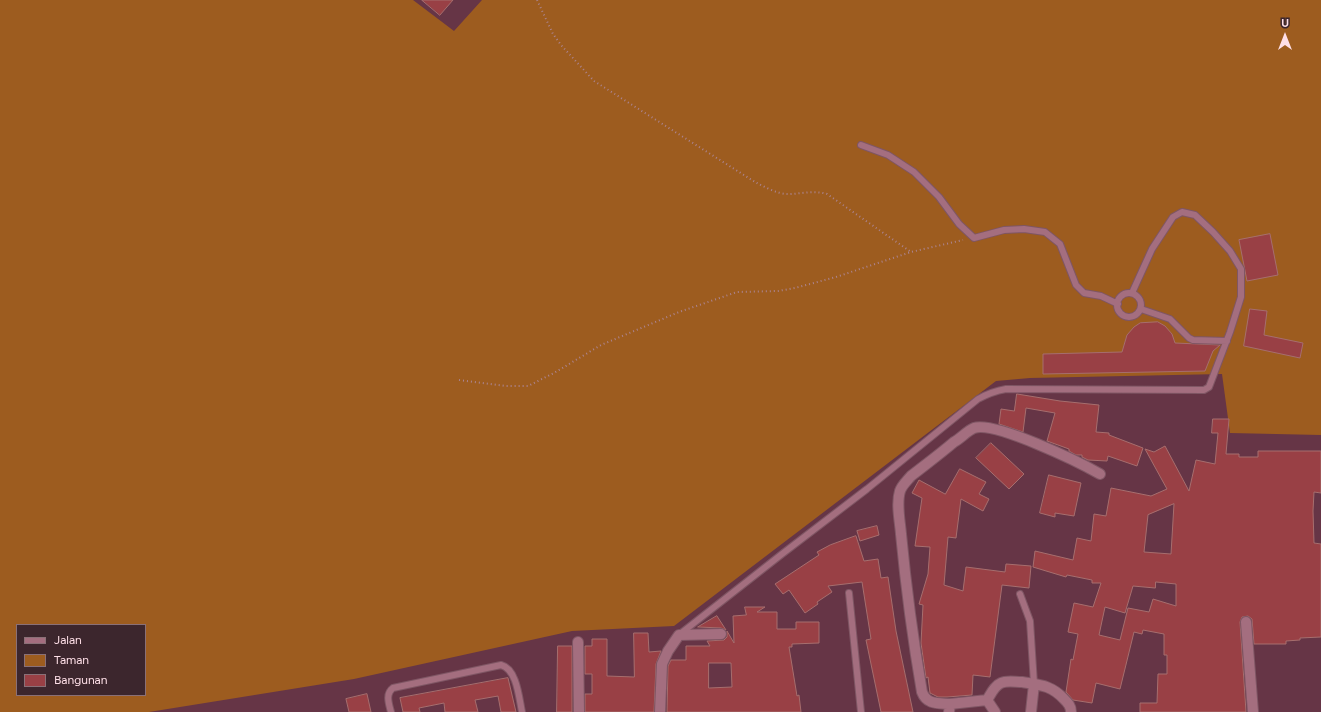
<!DOCTYPE html>
<style>
body{margin:0}
#map{position:relative;width:1321px;height:712px;overflow:hidden;background:#663546;font-family:Figtree,sans-serif}
canvas{display:block}
.legend{position:absolute;left:16px;top:624px;width:130px;height:72px;box-sizing:border-box;background:#3c262d;border:1px solid #8a7077;margin:0;padding:5px 7px;list-style:none;font-size:12px;color:#fedfe7}
.legend li{display:flex;align-items:center;gap:8px;height:20px}
.legend b{width:20px;border:1px solid #8a7077}
.north{position:absolute;left:1265px;top:16px;width:40px;height:40px;-webkit-text-stroke:3px #3c262d;paint-order:stroke;rotate:0deg;font-size:11px;font-weight:700;line-height:16px;text-align:center;color:#fedfe7}
.north::after{content:'';display:block;margin:auto;width:14px;height:18px;background:#fedfe7;clip-path:polygon(50% 0,100% 100%,50% 72%,0 100%)}
</style>
<div id="map">
<canvas width="1321" height="712"></canvas>
<ul class="legend">
<li><b style="height:5px;background:#a46e7f"></b>Jalan</li>
<li><b style="height:11px;background:#9d5c1f"></b>Taman</li>
<li><b style="height:11px;background:#994045"></b>Bangunan</li>
</ul>
<div class="north">U</div>
</div>
<script>
const context = document.querySelector('canvas').getContext('2d');
context.lineJoin = 'round';
function fillPath(path, color) { context.fillStyle = color; context.fill(path, 'evenodd'); }
function trace(path, color, width, dash) { context.strokeStyle = color; context.lineWidth = width; context.lineCap = dash ? 'butt' : 'round'; context.setLineDash(dash || []); context.stroke(path); }
fillPath(new Path2D(`
 M0,0H413L454,31L482,0H1321V435L1230,433L1222,374L1030,378L996,381L674,626L572,631L354,679L149,712H0ZM17,625H145V695H17Z`), '#9d5c1f');
const building = new Path2D(`
 M422,0H453L440,15Z
 M1270,234L1278,275L1247,281L1239,240Z
 M1250,309L1267,311L1264,335L1303,343L1300,358L1244,346Z
 M1158,322L1165,326L1172,334L1175,343L1220,345L1213,351L1205,371L1043,374V354L1122,352L1127,335L1134,327L1140,323Z
 M1017,394L1060,401L1099,405L1096,432L1109,433V435L1143,448L1137,466L1108,456L1107,461L1088,460L1082,457V455H1076L1069,451V449L1047,441L1055,413L1026,408L1023,432L999,424L1001,409L1014,411Z
 M1213,419H1229L1226,454H1239V457H1258V451H1321V493L1314,492L1313,511L1314,543L1321,544V637L1300,638V640L1286,641V644H1254L1252,619L1248,616L1242,617L1240,622L1246,712H1140V703H1157L1158,674H1167V655H1164V634L1143,630L1142,634L1134,632L1120,689L1096,683L1092,703L1073,700L1066,692L1071,659L1073,660L1078,634L1068,632L1074,603L1093,607L1101,583H1092V580L1067,575L1066,577L1033,567L1035,551L1073,560L1077,538L1091,541L1094,514L1106,516L1111,488L1151,496L1167,489L1145,449L1154,452L1165,446L1189,491L1196,460L1215,464L1218,433H1212ZM1174,504L1171,554L1144,552L1148,515ZM1156,582L1176,584V606L1153,599L1149,612L1128,608L1120,640L1099,635L1105,607L1125,613L1133,586L1155,588Z
 M991,443L1024,474L1009,489L976,458Z
 M960,469L986,482L979,494L989,499L983,511L961,499L956,538L948,537L944,585L963,591L966,567L1005,572L1006,564L1031,566L1029,588L1002,585L990,677L973,675L972,695L947,697H938L930,693L928,677L926,678L921,643L923,605L919,604L928,574L930,547L915,546L922,498L912,493L919,480L945,494Z
 M1049,475L1081,483L1074,516L1055,513V517L1040,513Z
 M877,526L879,535L860,541L857,531Z
 M856,536L864,561L878,559L881,578L888,577L896,631L913,712H881L866,640L871,639L862,582L828,586L832,592L817,602L818,604L805,613L789,590L783,594L775,584L819,555L817,552L830,545Z
 M745,607H765L757,612H777V629H796V622H819V643L792,644V647H789L797,696L799,695L801,712H667L668,666L671,660H686V646H710L707,641L724,640L727,637V631L734,643L733,616L746,615ZM709,663H731L732,687L709,688Z
 M717,616L726,630L721,628L698,627Z
 M634,633H648L649,652L661,651L656,664L654,712H585V694H592V674H585V646H592V639H607V676L634,677Z
 M558,646H572V712H557Z
 M508,678L516,712H501L498,696L475,700L478,712H445L444,703L419,708L420,712H403L400,698Z
 M367,694L371,712H349L346,699Z`);
fillPath(building, '#994045');
trace(building, '#a66e6e', 1);
const service = new Path2D(`
 M861,145L888,155L914,172L939,197L959,224L974,238L1004,230L1024,229L1045,232L1060,244L1076,285L1084,293L1101,296L1118,304
 M1117 305a12 12 0 1 1 24 0a12 12 0 1 1-24 0Z
 M1141,309L1170,319L1189,338L1193,340L1227,341
 M849,593L861,712
 M1020,594L1030,621L1034,684
 M680,634L782,554L867,489L978,399C987,394 995,391 1006,389L1204,390L1209,387L1230,332L1241,297V269L1230,251L1213,232L1195,215L1182,212L1173,217L1152,249L1132,293
 M391,712C389,704 385,694 393,688L501,665C517,669 519,698 522,712`);
const minor = new Path2D(`
 M1246,622L1253,712
 M578,642L579,712
 M987,700L995,712
 M950,704L987,700C991,694 994,686 1001,683C1007,680 1015,682 1022,682C1040,685 1051,685 1064,699C1068,703 1071,706 1071,712
 M660,712L662,664L668,651L679,635L721,634
 M949,712L950,704C938,703 927,705 922,692C913,640 906,587 901,534C900,521 896,504 900,491C902,485 907,481 911,476C925,465 940,454 954,442C961,438 967,431 974,428C995,421 1079,462 1100,474
 M1031,712L1034,684`);
trace(service, '#7f5664', 8);
trace(minor, '#7f5664', 12);
trace(new Path2D(`
 M537,0L553,34L561,45L594,81L755,182C765,187 777,194 788,194C801,194 814,190 827,194L911,252
 M459,380L506,386H528L554,373L601,345L679,312L737,292L778,291L795,288L836,277L911,252L963,240`), '#ac8490', 2, [1, 3]);
trace(service, '#a46e7f', 6);
trace(minor, '#a46e7f', 10);
</script>
